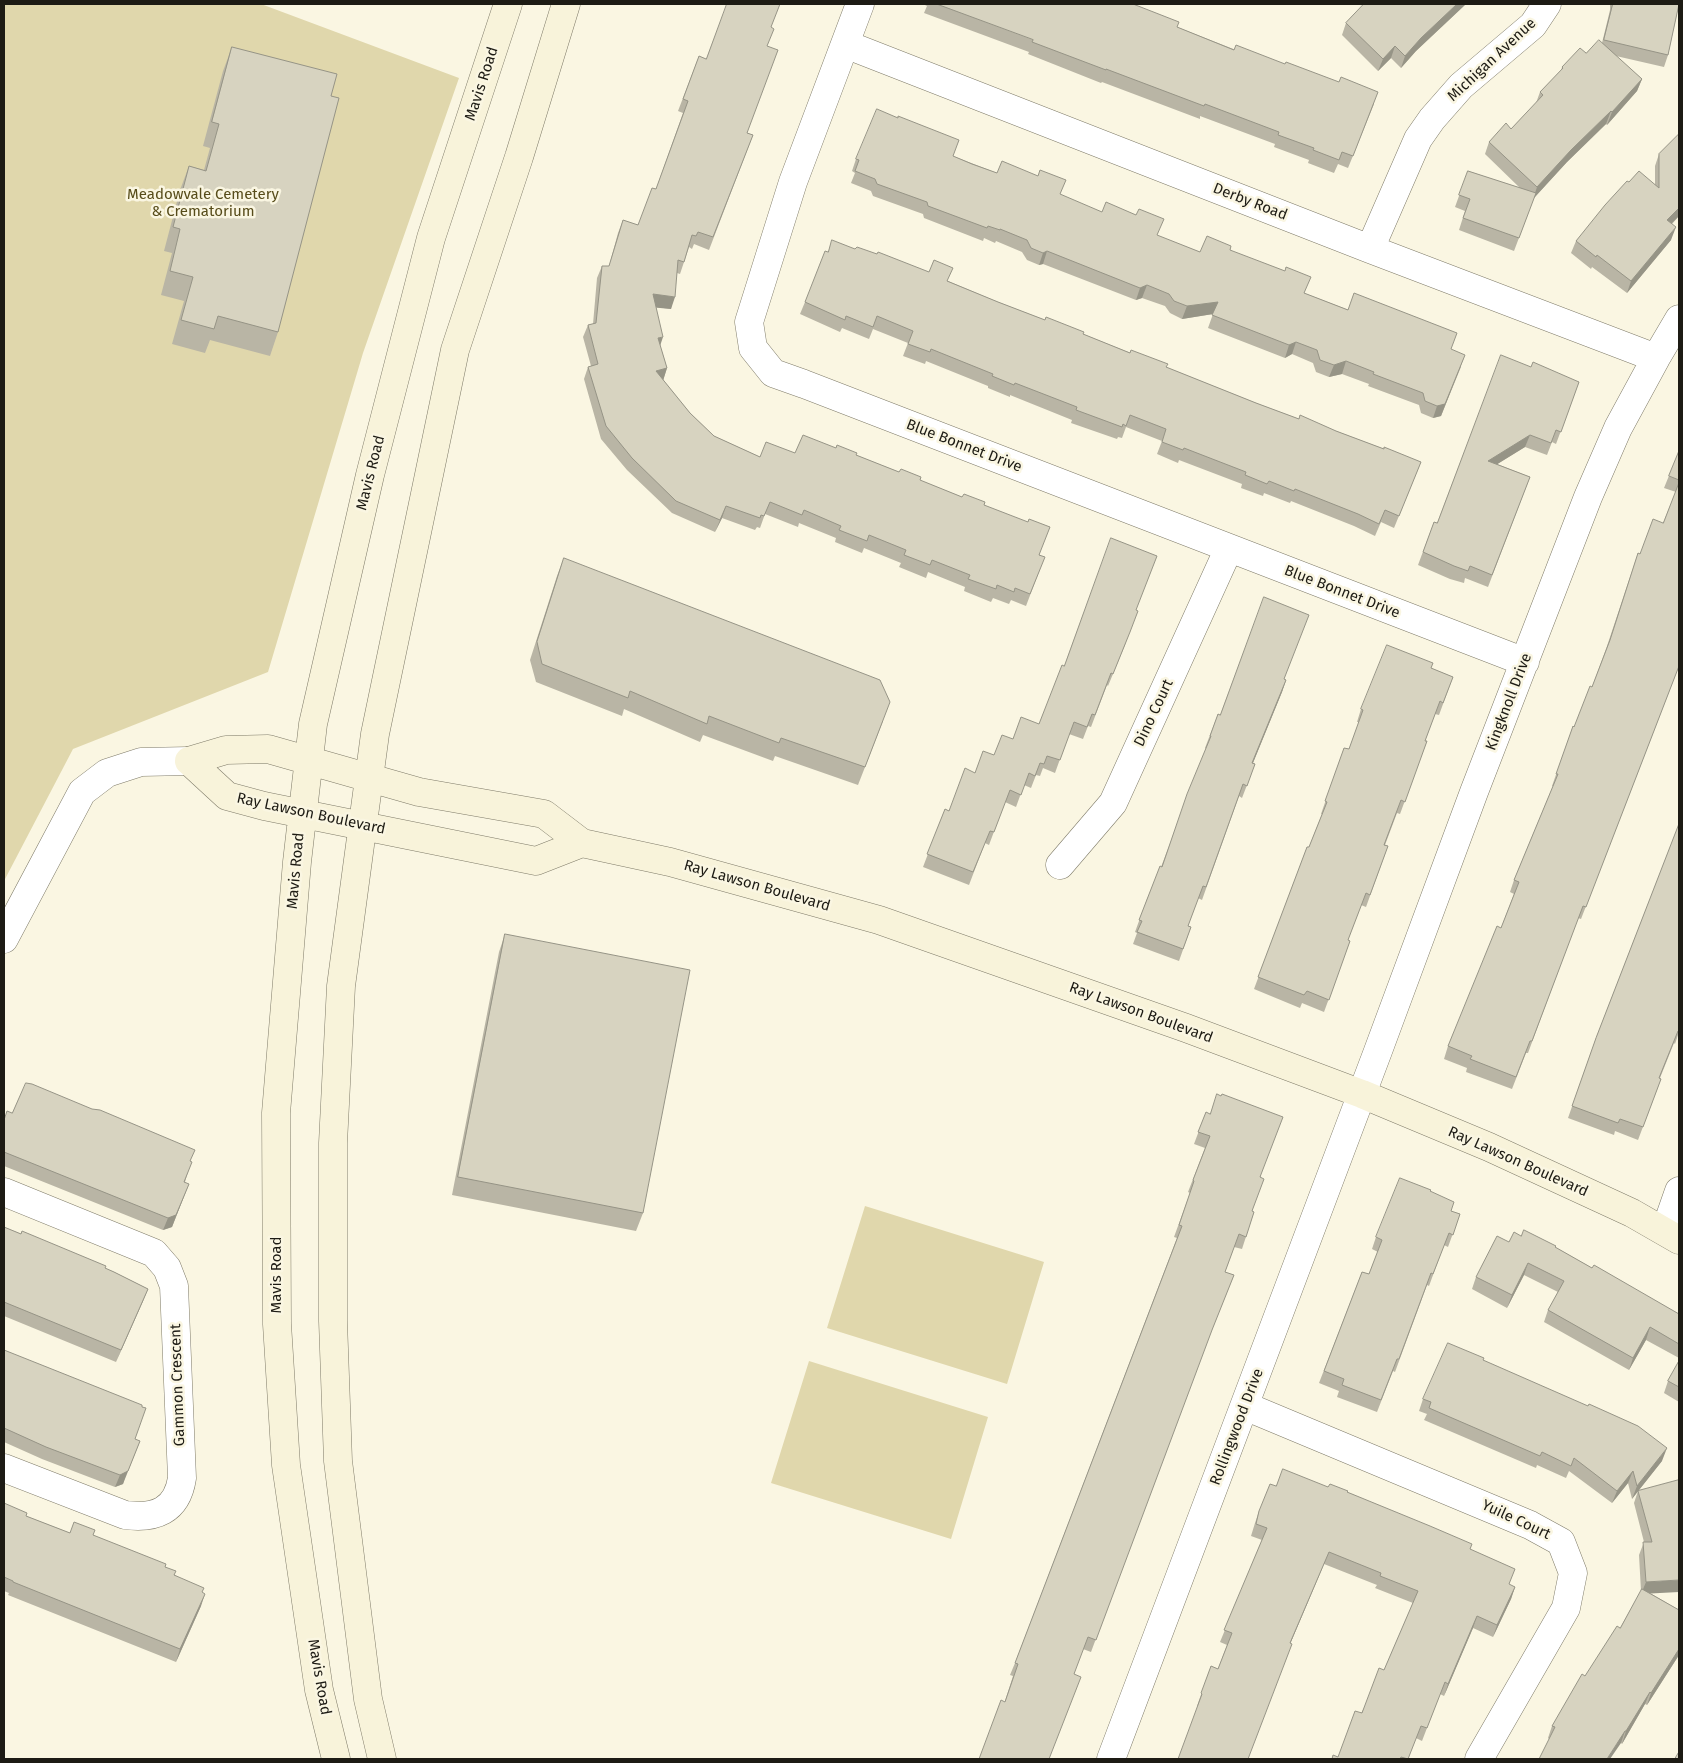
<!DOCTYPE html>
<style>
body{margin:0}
#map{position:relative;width:1683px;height:1763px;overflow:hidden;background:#faf6e2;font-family:"Fira Sans",sans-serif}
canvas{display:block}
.frame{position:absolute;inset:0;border:5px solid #1d1b14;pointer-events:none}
</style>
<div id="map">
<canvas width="1683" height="1763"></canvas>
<div class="frame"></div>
</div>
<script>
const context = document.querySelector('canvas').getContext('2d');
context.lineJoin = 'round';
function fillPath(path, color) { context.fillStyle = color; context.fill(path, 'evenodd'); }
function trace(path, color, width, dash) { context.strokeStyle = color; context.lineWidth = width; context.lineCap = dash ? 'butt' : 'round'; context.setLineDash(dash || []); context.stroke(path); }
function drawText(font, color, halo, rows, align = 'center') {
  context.font = font + ' "Fira Sans",sans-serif'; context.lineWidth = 5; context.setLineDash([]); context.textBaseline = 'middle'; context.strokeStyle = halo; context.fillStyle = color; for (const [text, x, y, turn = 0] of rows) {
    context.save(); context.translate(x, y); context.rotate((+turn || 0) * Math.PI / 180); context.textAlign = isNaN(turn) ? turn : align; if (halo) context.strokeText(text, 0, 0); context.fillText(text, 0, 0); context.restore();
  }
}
fillPath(new Path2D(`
 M4,4H261L459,78L363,353L268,672L73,749L4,881Z
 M865,1206L1044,1262L1007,1384L827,1328Z
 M809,1361L988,1417L951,1539L771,1483Z`), '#e0d7ac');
const street = new Path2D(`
 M860,4L793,182L749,322L753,348L773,373L804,384L1525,662
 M845,44L1370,249L1656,358
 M1370,249L1418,139L1432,119L1461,86L1533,25L1547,4
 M1060,865L1113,803L1229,548
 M4,939L82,792L107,773L141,762L189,761
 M4,1192L154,1253L167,1268L174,1286L182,1478C177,1511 155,1519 125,1515L4,1468
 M1665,1231L1679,1191
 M1245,1406L1530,1525L1561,1542L1573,1573L1566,1608L1479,1759
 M1111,1759L1378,1051L1474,792L1588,497L1618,428L1656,358L1679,319`);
const secondary = new Path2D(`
 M189,761L226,750L268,749L419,792L544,814L582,843L670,862L879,920L1186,1028L1362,1094L1489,1147L1632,1213L1679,1240
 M189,761L227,796L264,806L536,861L582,843
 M336,1759L319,1690L286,1465L277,1324L276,1113L297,862L313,724L370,475L431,238L508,4
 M382,1759L368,1699L338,1461L333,1321V1143L341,986L375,734L455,350L519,157L566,4`);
trace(street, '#7f7b69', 29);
trace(secondary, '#7f7b69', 29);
trace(street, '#fff', 28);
trace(secondary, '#f8f3da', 28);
fillPath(new Path2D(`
 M923,4H1133L1177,27L1374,104L1348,168L1338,164L1334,173L1308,163L1309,160L1274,147L1275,144L1200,116V119L1102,82L1101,83L1028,54L1029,52L924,13L927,6Z
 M1364,4H1466L1416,51L1401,68L1391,58L1378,71L1342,35L1346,23Z
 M1610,4H1679L1668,55L1664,67L1616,56L1642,79L1637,91L1607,125L1606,124L1567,162L1534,198L1514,251L1459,230L1465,211L1455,207L1468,171L1520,188L1485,154L1489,142L1511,129L1536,103L1540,92L1561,71L1562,67L1586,53L1602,43L1610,10Z
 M771,27L747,133L753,135L709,250L694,244L692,249L689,247L680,274L677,273L671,309L656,307L660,345L667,368L663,380L690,413L714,436L760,457L795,453L856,455L962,497L984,505L1040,555V569L1026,606L1011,600L1009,604L993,598L991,602L964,591L965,587L928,572L926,578L899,567L901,563L864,548L862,553L835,542L836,538L799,523L798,527L765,514L760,528L757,527L755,530L722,518L715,532L672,513L627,470L601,439L584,379L588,367L591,366L583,337L588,325L593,324L597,278L602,266H609L618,233L623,220L638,225L656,189L683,113L678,111L699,56L706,59Z
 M232,47L331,96L278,332L270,356L210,340L205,353L172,344L184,301L161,295L172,253L164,251L180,190L189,166L204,170L210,148L203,146L223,71Z
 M898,118L953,156L997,173L1060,195L1157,236L1200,252L1230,250L1304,293L1451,349L1461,367L1441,416L1433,418L1421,413L1419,405L1368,386L1369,384L1342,374L1329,377L1316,372L1313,363L1292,354L1285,358L1208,328L1213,314L1182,319L1170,313L1165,306L1142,298L1136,300L1043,264L1039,265L1027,260L1022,252L996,241L995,243L984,238L983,241L924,218L923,214L873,196L871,191L851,183L855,173L852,171L856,159Z
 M1679,134V216L1672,224L1671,240L1627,293L1592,267L1591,269L1571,253L1576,241L1629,182L1655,184V166L1659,154Z
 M855,249L929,272L948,281L998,302L1045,320L1083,334L1256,403L1299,419L1336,431L1384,449L1421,462L1394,528L1381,522L1375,536L1354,526L1291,501L1290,503L1264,493L1263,496L1241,488L1242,484L1179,460L1178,463L1157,454L1162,441L1126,427L1122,438L1118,437L1117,439L1071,423L1072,420L1010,395V397L988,388V386L926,361L925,364L903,356L908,343L873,329L869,339L842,328L840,332L800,314L805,302L828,252Z
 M1531,367L1579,382L1556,444L1552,442L1547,455L1525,447L1497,464L1530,477L1488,587L1465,578L1464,583L1450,579L1418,565L1434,522L1437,523Z
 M1679,451V666L1581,919L1578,918L1528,1053H1526L1512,1089L1466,1072L1467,1068L1444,1059L1448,1046L1501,928L1514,894L1510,892L1514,880L1553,786H1552L1573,726L1574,727L1592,687L1606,649L1638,553L1640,554L1663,523L1676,492L1664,488Z
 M564,558L883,721L858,785L775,756L773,761L703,735L700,742L624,709L622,716L536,682L530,660L557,576Z
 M1136,610L1125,645L1108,686L1107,685L1091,727L1088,726L1083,739L1069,734L1055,773L1043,768L1040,776L1036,775L1031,788L1024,785L1016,807L1005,802L989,845L985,843L969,885L923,867L945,809L949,811L975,773L994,755L1013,739L1039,724L1064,666Z
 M1431,668L1453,677L1439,715L1435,714L1425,741H1427L1400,814L1397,813L1385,845L1388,846L1366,907L1361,905L1348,940L1350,941L1324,1012L1302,1003L1300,1008L1254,989L1307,847H1309L1322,814H1321L1344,748L1349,749L1359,722H1357L1361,709Z
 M1285,679L1286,680L1282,692L1253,763L1255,764L1242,798L1239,796L1202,900L1198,898L1188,926L1191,927L1179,961L1133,944L1137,933L1135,932L1147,899L1161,867L1206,749L1205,748L1218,714L1220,715Z
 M1679,824V1032L1675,1044L1674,1043L1660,1078L1661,1079L1638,1140L1615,1131L1614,1135L1568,1118L1596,1038Z
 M505,934L643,1213L636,1231L452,1195L499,952Z
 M1206,1112L1261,1177L1252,1211L1254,1212L1242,1249L1234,1247L1225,1272L1234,1275L1207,1342L1091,1652L1083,1649L1005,1701L1013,1676L1010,1675L1015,1663L1177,1238L1174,1237L1190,1193L1188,1192L1205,1148L1194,1144Z
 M12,1113L191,1161L185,1182L184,1196L172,1227L163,1230L4,1166V1120Z
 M1430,1191L1451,1211L1460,1214L1448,1247L1444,1245L1429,1286L1427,1285L1395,1372L1393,1371L1377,1412L1337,1397L1339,1391L1319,1383L1362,1272L1369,1274L1378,1252L1372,1249L1376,1237Z
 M4,1227L105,1268L114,1272L148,1289L143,1301L116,1362L4,1316Z
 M1521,1236L1555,1247L1592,1268L1679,1314V1358L1646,1340L1629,1370L1544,1322L1548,1310L1558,1292L1524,1275L1507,1308L1472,1289L1476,1277L1509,1242Z
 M4,1350L135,1439L123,1484L115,1487L42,1459L4,1442Z
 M1483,1360L1662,1461L1638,1491L1679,1480L1650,1593L1679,1610V1655L1647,1705L1645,1704L1622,1744L1621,1743L1549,1739L1548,1738L1552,1726L1585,1676L1620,1628L1641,1591L1639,1555L1644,1542L1634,1503L1638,1491L1632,1499L1628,1483L1612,1503L1569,1471L1566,1478L1537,1465L1536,1468L1424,1420L1427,1414L1419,1411L1423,1399Z
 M1679,1361V1402L1664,1393L1668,1381Z
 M1276,1486L1328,1487L1347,1492L1470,1549L1509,1585L1515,1587L1511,1599L1493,1637L1473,1628L1444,1696L1440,1694L1422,1741L1416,1738L1408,1759H1332L1338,1757L1384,1670L1413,1603L1375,1588L1377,1585L1324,1564L1290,1644L1198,1706H1197L1211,1666L1218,1669L1227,1645L1220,1642L1262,1540L1251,1536L1255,1523L1259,1511Z
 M4,1503L26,1516L70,1533L93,1535L165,1567L175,1575L202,1592L201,1606L176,1662L8,1595L9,1593L4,1591Z`), '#b9b5a5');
fillPath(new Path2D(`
 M1457,4H1466L1416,51L1401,68L1405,56L1421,38Z
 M1395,46L1391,58L1378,71L1383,59Z
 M1642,79L1637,91L1607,125L1612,112Z
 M1611,111L1606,124L1567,162L1534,198L1514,251L1534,198L1533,199L1537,187L1571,150Z
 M1679,208V216L1663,232L1667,220Z
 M1676,227L1671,240L1627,293L1631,281Z
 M1047,251L1043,264L1039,265L1043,253Z
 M1147,285L1142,298L1136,300L1140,288Z
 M653,294L675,297L671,309L649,307Z
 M1218,302L1213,314L1182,319L1187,306Z
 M663,337L659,349L658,338Z
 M1296,342L1292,354L1285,358L1289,345Z
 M1465,355L1441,416L1433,418L1437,406Z
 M1346,361L1342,374L1329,377L1334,365Z
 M667,368L663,381L656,371Z
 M1530,435L1525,447L1483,473L1488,461Z
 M726,506L722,518L715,532L720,520Z
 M1286,680L1282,692L1248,775L1252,763Z
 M189,1184L172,1227L163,1230L168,1218Z
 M1528,1263L1524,1275L1507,1308L1512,1295Z
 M148,1289L143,1301L116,1362L121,1350Z
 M1650,1327L1646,1340L1629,1370L1633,1358Z
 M140,1441L123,1484L115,1487L120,1475Z
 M1667,1448L1662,1461L1632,1499L1637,1486Z
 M1633,1471L1628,1483L1612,1503L1617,1491Z
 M1329,1552L1324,1564L1285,1656L1290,1643Z
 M1679,1580V1592L1641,1594L1646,1582Z
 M1515,1587L1511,1599L1493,1637L1497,1625Z
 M205,1594L201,1606L176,1662L180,1649Z
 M1477,1616L1473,1628L1444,1696L1448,1684Z
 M1679,1649V1655L1647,1705L1651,1693Z
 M1650,1692L1645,1704L1622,1744L1626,1731Z
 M1625,1731L1621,1743L1610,1759H1607Z`), '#969486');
const building = new Path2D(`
 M727,4H780L771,27L774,29L767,46L778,50L747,133L753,135L713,237L698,232L696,236L692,235L684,262L678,260L675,297L653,294L663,337L658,338L667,368L656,371L690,413L714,436L760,457L766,442L795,453L803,435L836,448L837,445L857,453L856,455L899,472L901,469L921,477L920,480L962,497L964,494L985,502L984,505L1028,522L1029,519L1050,527L1039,555L1045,557L1030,594L1015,588L1014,592L997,585L996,589L968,579L970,575L932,560L930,565L904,555L906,550L869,535L867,541L839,530L841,526L804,510L802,515L770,502L764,516L761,515L760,518L726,506L720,520L676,501L632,458L606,426L588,367L598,364L588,325L596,323L602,266H609L623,220L638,225L652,188L656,189L688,101L683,99L699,56L706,59Z
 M937,4H1133L1179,22L1177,27L1234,50L1236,45L1285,64L1286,62L1339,82L1341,77L1378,92L1353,156L1342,152L1339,160L1313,150L1314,148L1278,135L1279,132L1205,104L1204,106L1106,69V70L1032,42L1033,40Z
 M1364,4H1457L1421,38L1405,56L1395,46L1383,59L1346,23Z
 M1613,4H1679L1668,55L1604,40Z
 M1599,40L1642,79L1612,112L1611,111L1571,150L1537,187L1489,142L1506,123L1511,129L1543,95L1540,92L1563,68L1562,67L1580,48L1586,53Z
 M232,47L337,74L331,96L339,98L278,332L218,316L214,329L181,320L193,277L170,271L180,229L173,227L189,166L206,171L219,124L212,122Z
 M877,109L898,118V116L959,140L953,156L972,164L997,173L1002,161L1038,176L1040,170L1066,180L1060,194L1102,212L1106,202L1136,215L1139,209L1164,219L1157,235L1200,252L1207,236L1231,246L1230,250L1285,271L1286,267L1311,277L1304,293L1348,310L1354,293L1457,333L1451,349L1465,355L1445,404L1437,406L1425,401L1423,393L1373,374L1374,372L1346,361L1334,365L1320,360L1317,350L1296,342L1289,345L1212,315L1218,302L1187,306L1174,301L1169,294L1147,285L1140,288L1047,251L1043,253L1031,248L1027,240L1000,229V230L988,226L987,228L928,206L927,202L877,184L875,179L855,171L859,160L856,159Z
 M1679,134V208L1667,220L1676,227L1631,281L1597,255L1596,257L1576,241L1605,205L1627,181L1629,182L1639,171L1659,188V154Z
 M1468,171L1536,193L1519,238L1463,218L1470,199L1459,195Z
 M832,240L855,249L857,247L877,254L878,252L929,272L934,260L953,268L947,281L998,302L1045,320L1046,317L1084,332L1083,334L1130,353L1131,350L1168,364L1166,367L1256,403L1299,419L1300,415L1336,431L1384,449V447L1421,462L1399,516L1385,510L1379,524L1358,514L1295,489L1294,491L1269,481L1267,484L1245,475L1246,472L1184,448L1183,450L1162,442L1166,429L1130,415L1126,426L1123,424L1122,427L1076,410L1077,407L1015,383L1014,385L992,376L993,374L931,349L930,352L908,344L913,331L877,316L873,327L846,316L845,320L805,302L825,251L828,252Z
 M1501,355L1531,367L1533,362L1579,382L1561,432L1556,430L1551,443L1530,435L1488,461L1530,477L1492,575L1470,566L1468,571L1454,566L1423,552L1434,522L1437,523Z
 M1679,451V480L1669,476Z
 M1679,483V666L1586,907L1583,906L1532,1041H1530L1516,1077L1470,1059L1472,1056L1448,1046L1497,926L1501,928L1519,882L1514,880L1558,774H1556L1573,726L1574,727L1590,686L1592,687L1610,640L1638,553L1640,554L1653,519L1663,523Z
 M1111,538L1157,556L1136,610L1138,611L1130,632L1113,674L1111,673L1095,715L1092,714L1087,727L1074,722L1060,760L1047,756L1044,764L1040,763L1035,776L1029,773L1021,795L1010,790L994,832L990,831L973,872L927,854L945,809L949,811L965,768L975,773L983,751L994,755L1002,735L1013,739L1021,717L1039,724L1062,665L1064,666Z
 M564,558L880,680L890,702L865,767L781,738L779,743L709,716L707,724L630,691L628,698L542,664L537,642Z
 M1264,597L1309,615L1284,679L1286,680L1252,763L1255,764L1247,786L1243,784L1206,887L1203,886L1188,926L1191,927L1183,949L1137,932L1142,921L1139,920L1160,866L1162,867L1187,794L1211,736H1210L1218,714L1220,715Z
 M1387,645L1433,663L1431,668L1453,677L1443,703L1440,701L1425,741H1427L1405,802L1401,800L1384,845L1388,846L1370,895L1366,893L1348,940L1350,941L1329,1000L1307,991L1304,995L1258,977L1307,847H1309L1327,802L1325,801L1344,748L1349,749L1363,710L1361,709Z
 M1679,824V1032L1678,1031L1659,1078L1661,1079L1643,1127L1620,1119L1618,1123L1572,1106L1596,1038Z
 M505,934L690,970L643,1213L458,1177Z
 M26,1083L32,1084L92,1109L100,1110L195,1150L190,1161L192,1162L184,1182L189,1184L176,1215L168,1218L4,1152V1120L7,1111L12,1113Z
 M1217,1094L1221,1096L1222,1094L1283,1117L1260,1177L1264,1179L1252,1211L1254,1212L1246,1237L1239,1234L1225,1272L1234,1275L1212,1330L1096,1640L1088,1637L1074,1674L1081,1677L1049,1759H979L1001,1700L1005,1702L1018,1664L1015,1663L1182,1226L1179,1225L1194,1181L1193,1180L1210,1136L1198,1132L1206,1112L1210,1114Z
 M1400,1178L1431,1190L1430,1191L1454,1202L1451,1211L1460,1214L1453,1235L1449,1233L1433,1274L1431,1273L1399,1359H1397L1381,1400L1342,1385L1344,1379L1324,1371L1362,1272L1369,1274L1382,1240L1376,1237Z
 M4,1227L21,1234L22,1231L106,1266L105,1268L114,1272L148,1289L121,1350L4,1302Z
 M1524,1230L1556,1246L1555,1247L1592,1268L1594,1265L1679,1314V1344L1650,1327L1633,1358L1548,1310L1564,1281L1528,1263L1512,1295L1476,1277L1497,1236L1509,1242L1514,1232L1521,1236Z
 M1448,1343L1484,1358L1483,1360L1588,1406L1589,1404L1638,1426L1667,1448L1637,1486L1633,1471L1617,1491L1574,1458L1571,1466L1542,1452L1540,1456L1429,1408L1431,1402L1423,1399Z
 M4,1350L142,1405V1407L146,1408L135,1439L140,1441L128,1471L120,1475L46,1447L4,1428Z
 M1679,1361V1387L1668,1381Z
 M1283,1469L1328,1487L1330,1484L1348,1491L1347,1492L1430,1526L1472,1544L1470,1549L1515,1569L1509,1584L1515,1587L1497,1625L1477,1616L1448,1684L1445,1682L1427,1728L1421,1726L1408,1759L1401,1757L1400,1759H1332L1333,1755L1338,1757L1355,1711L1362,1713L1379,1668L1384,1670L1418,1591L1380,1576L1381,1573L1329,1552L1290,1643L1292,1644L1248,1759H1178L1202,1694L1201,1693L1211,1666L1218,1669L1232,1633L1224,1630L1267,1528L1256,1524L1259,1511L1270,1484L1276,1486Z
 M1679,1480V1580L1646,1582L1643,1542H1652L1638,1491Z
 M4,1503L27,1513L26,1516L70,1533L74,1522L95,1530L93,1535L166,1564L165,1567L176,1571L174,1575L204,1588L202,1592L205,1594L180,1649L13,1582V1581L4,1577Z
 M1642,1589L1679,1610V1649L1651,1693L1650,1692L1626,1731H1625L1607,1759H1539L1555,1727L1552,1726L1582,1674L1585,1676L1617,1626L1620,1628Z
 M1679,1752V1759H1675Z`);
fillPath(building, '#d7d3c0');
trace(building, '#969486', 1);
drawText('15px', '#1d1b14', '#faf6e2', [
 ["Michigan Avenue",1492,60,-43],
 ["Mavis Road",482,84,-72],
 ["Derby Road",1250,202,21],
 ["Blue Bonnet Drive",964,446,21],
 ["Mavis Road",371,473,-76],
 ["Blue Bonnet Drive",1342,592,21],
 ["Kingknoll Drive",1509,702,-69],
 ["Dino Court",1154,713,-65],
 ["Ray Lawson Boulevard",311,814,12],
 ["Mavis Road",296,871,-85],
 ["Ray Lawson Boulevard",757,886,16],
 ["Ray Lawson Boulevard",1141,1013,20],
 ["Ray Lawson Boulevard",1518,1162,24],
 ["Mavis Road",277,1275,-90],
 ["Gammon Crescent",178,1385,-92],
 ["Rollingwood Drive",1237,1427,-69],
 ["Yuile Court",1516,1520,25],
 ["Mavis Road",319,1677,80]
]);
drawText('15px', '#574c1a', '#faf6e2', [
 ["Meadowvale Cemetery",203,195],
 ["& Crematorium",203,212]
]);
</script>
